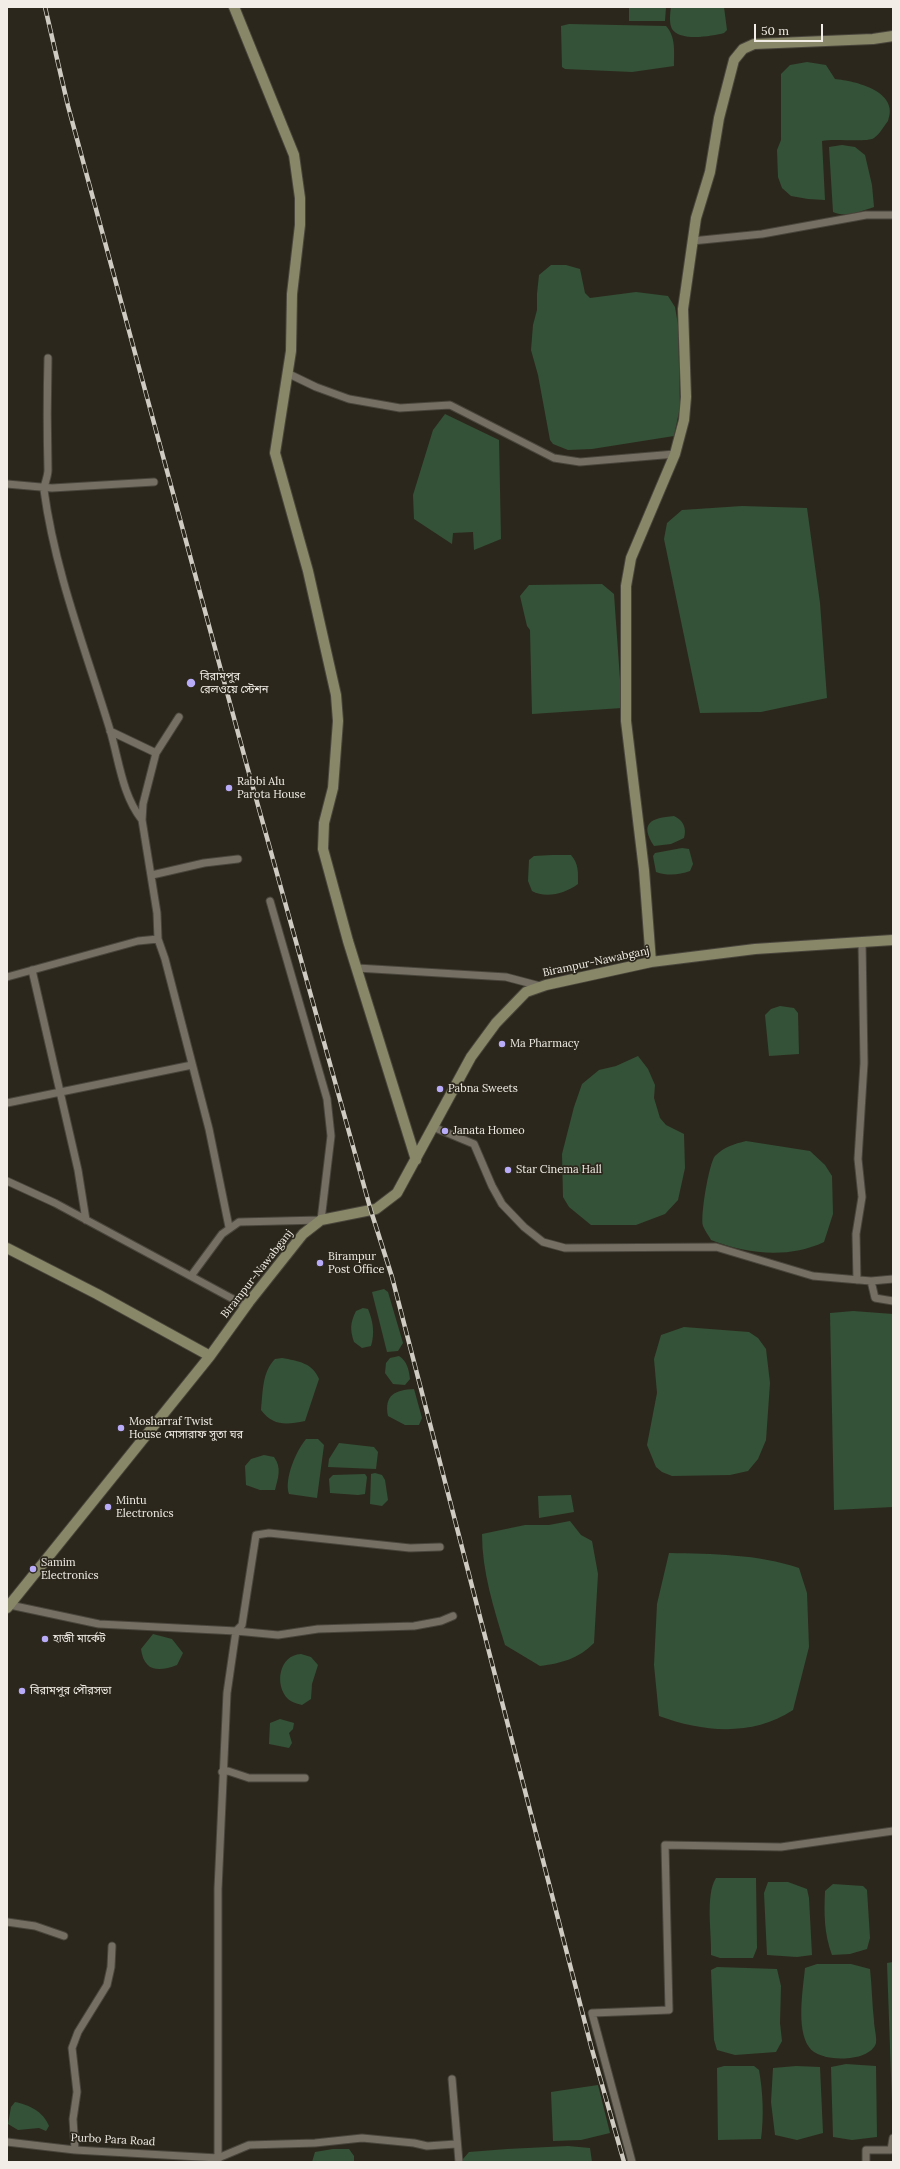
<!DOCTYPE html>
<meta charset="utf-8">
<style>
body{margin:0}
#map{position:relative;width:900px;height:2169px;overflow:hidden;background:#2c271c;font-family:Lora,serif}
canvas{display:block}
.frame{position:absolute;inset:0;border:8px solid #f2eee7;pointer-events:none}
.scale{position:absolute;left:754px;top:24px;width:69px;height:18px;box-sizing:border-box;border:2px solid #f2eee7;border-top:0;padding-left:5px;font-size:12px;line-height:14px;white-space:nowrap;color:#f2eee7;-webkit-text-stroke:3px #2c271c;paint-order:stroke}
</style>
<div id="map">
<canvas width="900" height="2169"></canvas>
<div class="frame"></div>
<div class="scale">50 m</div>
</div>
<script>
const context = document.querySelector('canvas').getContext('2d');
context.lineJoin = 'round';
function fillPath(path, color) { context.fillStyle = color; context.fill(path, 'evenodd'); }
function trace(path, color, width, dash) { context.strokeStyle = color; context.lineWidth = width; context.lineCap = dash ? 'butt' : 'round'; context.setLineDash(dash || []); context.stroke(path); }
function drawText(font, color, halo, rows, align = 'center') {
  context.font = font + ' Lora,"Noto Sans Bengali",serif'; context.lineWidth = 3.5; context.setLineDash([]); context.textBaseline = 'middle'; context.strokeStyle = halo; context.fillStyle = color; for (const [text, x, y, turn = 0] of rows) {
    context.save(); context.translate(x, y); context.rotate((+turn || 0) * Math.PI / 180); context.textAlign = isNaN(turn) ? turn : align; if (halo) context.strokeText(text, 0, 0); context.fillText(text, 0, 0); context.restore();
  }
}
fillPath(new Path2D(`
 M629,7H666L665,21H629Z
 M671,7H724L727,30L724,33C713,36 680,42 672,29C669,23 670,14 671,7Z
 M569,24L666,26C676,37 674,52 674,66L632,72L565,69L562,67L561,26Z
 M807,62L826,65L835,79C855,81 900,91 888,121C883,127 880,134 874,138C865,143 835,138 822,141L825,200L808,199L791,196L782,188L778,177L777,150L781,140V74L790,65Z
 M842,145L855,147L865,155L872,185L874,207C862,211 845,218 833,212L829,147Z
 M551,265H566L580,269L585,293L590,298L636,292L668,296L675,307L678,325L680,407L674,436L592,449L568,450L553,444L550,440L538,375L531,350L533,325L537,310V294L539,275Z
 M445,414L499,440L501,539L474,550L473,532L453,533L452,544L414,519L413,495L433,430Z
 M742,506L807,508L820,603L827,698L761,712L700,713L664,539L667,523L682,510Z
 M602,584L614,594L622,708L532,714L530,630L527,626L520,596L529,585Z
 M674,816C683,820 687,828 684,838L671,844L654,846C639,823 651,818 674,816Z
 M682,848L689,849L693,864L690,871C679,875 668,876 656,872L653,856L655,853Z
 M552,855H571C579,864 578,873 578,884C566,893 546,899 532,891L528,881L529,860L534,856Z
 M780,1006L794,1008L798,1013L799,1054L769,1056L765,1015L771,1009Z
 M638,1056L648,1069L655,1085L654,1098L660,1118L666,1125L684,1134L685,1168L678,1200L665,1214L636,1225H591L569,1207L563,1197L562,1154L574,1107L582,1084L599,1070L616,1066Z
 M746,1141L810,1151L825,1165L832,1176L833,1214L824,1242C788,1259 747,1254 711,1240C709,1236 705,1231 703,1226C700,1217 709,1163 715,1156C724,1147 734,1144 746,1141Z
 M384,1289L388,1292L403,1343L398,1351L387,1352L372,1292Z
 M363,1308L368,1309C373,1321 375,1333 371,1346L362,1348L354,1342C350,1330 350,1323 356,1311Z
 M853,1311L893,1314V1507L834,1510L830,1313Z
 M684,1327L749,1332L758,1338L766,1349L770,1383L766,1440L758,1459L748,1471L730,1475L672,1476L662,1472L656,1467L647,1445L657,1393L654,1359L661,1335Z
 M399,1356C407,1361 409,1370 410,1379L405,1385L393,1384L385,1373L386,1363L390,1358Z
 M282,1358C298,1361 313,1363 319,1379L305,1421C286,1425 273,1426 261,1410C263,1392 262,1372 275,1359Z
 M414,1389L422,1418L419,1425H405L388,1416C384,1395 395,1390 414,1389Z
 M306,1439H318L324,1445L317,1498L289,1494C284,1479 296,1451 306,1439Z
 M339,1443L374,1447L378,1452L376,1469L328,1467L329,1459Z
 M264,1455L274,1457C282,1468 278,1478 275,1490H260L246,1485L245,1466L251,1459Z
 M375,1473L382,1475L385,1480L388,1500L382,1506L370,1504L371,1474Z
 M365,1474L367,1477L365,1494L358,1495L330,1493L329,1479L333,1475Z
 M571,1495L574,1512L539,1518L538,1496Z
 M570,1521L581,1535L592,1541L598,1574L594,1643C578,1659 562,1663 540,1666L505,1645C494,1609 482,1572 482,1534L525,1525H549Z
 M669,1553C712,1554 758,1554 799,1568L807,1593L809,1647L793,1710C752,1737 703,1732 659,1716L654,1665L657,1604Z
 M153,1634L172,1639L183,1653L177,1665C159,1672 144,1672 141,1649Z
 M301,1654L311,1657L318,1665L312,1684L311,1699L302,1705C298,1704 291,1702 288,1699C274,1685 279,1655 301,1654Z
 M280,1719L294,1723L293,1729L289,1733L292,1743L289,1748L269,1744L270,1723Z
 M716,1878H756L757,1948L753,1958H720L711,1955C712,1934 705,1895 716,1878Z
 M768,1882H788L807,1889L809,1898L812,1955L797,1957L767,1955L764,1893Z
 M833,1884L863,1886L867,1890L870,1938L867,1949L850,1954L832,1955C824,1933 824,1914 825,1891Z
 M893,1962V2131L887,1963Z
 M817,1964H851L870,1969C872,1987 872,2004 874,2021C874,2027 877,2037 876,2043C870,2063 819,2063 809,2047C796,2029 803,1989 805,1968Z
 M717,1967L777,1969L781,1986L780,2023L782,2041L776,2052L735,2055L717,2050L714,2040L711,1970Z
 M846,2064L876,2066L877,2137L852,2140L833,2137L831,2067Z
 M724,2066H754L759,2070C763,2092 764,2117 761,2139L718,2140L717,2068Z
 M796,2066L820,2067L823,2133L797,2140L775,2135L771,2102L773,2068Z
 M598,2085L610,2133L581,2140L553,2141L551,2092Z
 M15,2102C29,2105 43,2111 49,2126L46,2131L39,2128L18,2130L8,2124L11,2107Z
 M568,2146L590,2148L592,2162H463V2159L469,2152L507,2149Z
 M333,2149H349L354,2156V2162H312L315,2152Z`), '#345237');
const street = new Path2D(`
 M692,241L762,234L866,215H893
 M48,358C47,395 47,432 48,470C48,477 44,484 44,490C55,572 86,651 110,730C119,760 122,795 142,820
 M287,373L316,387L349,399L400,408L450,405L554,458L580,462L675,454
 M7,484L52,488L154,482
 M179,717L156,753L143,804L142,820L157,913L158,939L165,959L209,1129L229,1227
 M110,731L156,753
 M152,875L204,863L238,859
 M357,968L506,977L540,986
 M32,970L78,1170L86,1220
 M7,977L138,941L158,939
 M7,1103L192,1065
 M433,1127L474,1144L492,1186L502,1204L524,1227L543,1242L565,1248L716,1247L813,1276L871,1281L893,1279
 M7,1181L55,1203L246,1306
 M191,1276L222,1234L239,1222L321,1220L331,1136L327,1099L270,901
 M857,1280L856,1234L862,1197L858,1159L864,1063L862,942
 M871,1281L875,1298L893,1301
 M10,1605L99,1624L236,1631L227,1693L218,1889V2162
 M236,1631L242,1625L256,1535L269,1533L410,1548L440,1547
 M236,1631L278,1635L318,1629L414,1626L441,1621L453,1616
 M222,1772L228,1771L249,1778H305
 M7,1922L35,1926L64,1936
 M452,2079L459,2162
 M7,2142L75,2150L218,2158L249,2145L315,2143L362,2138L414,2143L427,2146L456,2144
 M75,2150L73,2119L77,2092L72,2048L78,2032L107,1985L111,1967L112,1946
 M632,2162L592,2013L669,2010L665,1845L781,1847L893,1831
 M866,2162V2150H891L893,2138`);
const secondary = new Path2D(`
 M234,7L294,155L300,198V225L292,294L291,351L275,453L308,571L336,695L338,721L333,788L324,823L323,849L348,941L416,1160
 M651,962L644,870L626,721V586L631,558L675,454L684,420L686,397L683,309L696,218L710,172L719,118L734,60L743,49L754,44L873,39L893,36
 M7,1248L97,1294L210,1356
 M7,1608L210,1356L249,1302L303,1234L321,1220L376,1209L397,1193L471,1057L496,1023L526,992L546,985L651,962L755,949L893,940`);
trace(street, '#49453c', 9);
trace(secondary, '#49453c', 12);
trace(street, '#756f63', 7);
trace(secondary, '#888768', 10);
const rail = new Path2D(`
 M45,7L68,106L247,766L371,1211L392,1277L591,2046L624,2162`);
trace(rail, '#cfcbc3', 4.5);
trace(rail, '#2c271c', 3, [9]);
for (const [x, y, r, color] of [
 [191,683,5,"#b8abf7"],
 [229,788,4,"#b8abf7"],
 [502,1044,4,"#b8abf7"],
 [440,1089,4,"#b8abf7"],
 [445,1131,4,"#b8abf7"],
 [508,1170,4,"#b8abf7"],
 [320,1263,4,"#b8abf7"],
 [121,1428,4,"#b8abf7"],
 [108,1507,4,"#b8abf7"],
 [33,1569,4,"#b8abf7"],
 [45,1639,4,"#b8abf7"],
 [22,1691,4,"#b8abf7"]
]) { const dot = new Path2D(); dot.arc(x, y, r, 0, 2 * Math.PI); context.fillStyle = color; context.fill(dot); trace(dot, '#2c271c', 1.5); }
drawText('11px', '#f2eee7', '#2c271c', [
 ["বিরামপুর",200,677],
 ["রেলওয়ে স্টেশন",200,690],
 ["Rabbi Alu",237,782],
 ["Parota House",237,795],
 ["Ma Pharmacy",510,1044],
 ["Pabna Sweets",448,1089],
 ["Janata Homeo",453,1131],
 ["Star Cinema Hall",516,1170],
 ["Birampur",328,1257],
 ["Post Office",328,1270],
 ["Mosharraf Twist",129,1422],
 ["House মোসারাফ সুতা ঘর",129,1435],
 ["Mintu",116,1501],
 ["Electronics",116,1514],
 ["Samim",41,1563],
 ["Electronics",41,1576],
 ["হাজী মার্কেট",53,1639],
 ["বিরামপুর পৌরসভা",30,1691]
], 'left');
drawText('11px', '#f2eee7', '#2c271c', [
 ["Birampur-Nawabganj",596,962,-12],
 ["Birampur-Nawabganj",257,1274,-52],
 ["Purbo Para Road",113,2140,3]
]);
</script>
